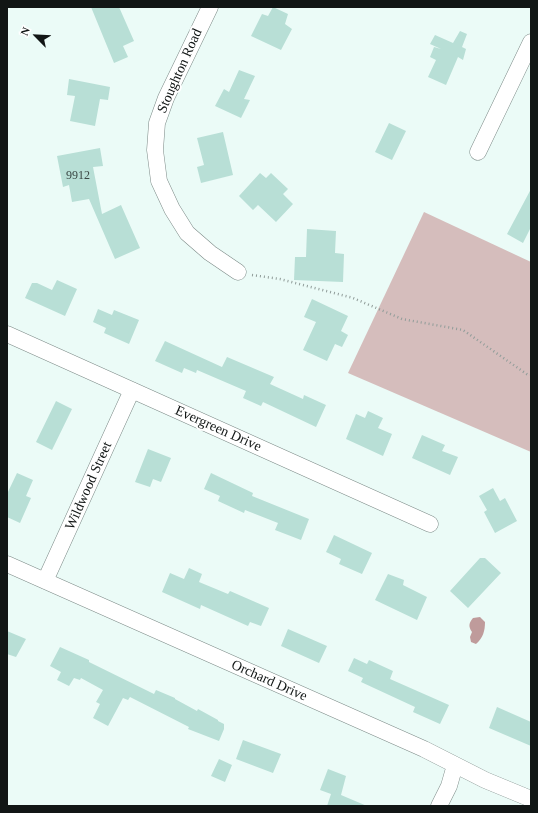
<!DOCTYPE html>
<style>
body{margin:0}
#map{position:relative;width:538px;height:813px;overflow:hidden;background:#ebfbf7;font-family:Georgia,serif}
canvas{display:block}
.frame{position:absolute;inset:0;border:8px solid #111615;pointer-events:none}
.north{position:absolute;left:16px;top:16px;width:40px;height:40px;-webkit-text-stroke:3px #fff;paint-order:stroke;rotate:294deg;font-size:11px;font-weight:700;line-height:16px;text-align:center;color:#111615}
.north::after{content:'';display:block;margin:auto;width:14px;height:18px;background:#111615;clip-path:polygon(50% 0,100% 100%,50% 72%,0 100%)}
</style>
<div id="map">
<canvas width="538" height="813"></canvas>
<div class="frame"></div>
<div class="north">N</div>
</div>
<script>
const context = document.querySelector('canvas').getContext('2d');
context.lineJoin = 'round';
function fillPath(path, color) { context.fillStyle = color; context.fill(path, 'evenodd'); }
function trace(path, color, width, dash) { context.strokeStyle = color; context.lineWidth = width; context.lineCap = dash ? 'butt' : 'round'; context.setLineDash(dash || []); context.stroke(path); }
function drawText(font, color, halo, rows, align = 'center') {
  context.font = font + ' Georgia,serif'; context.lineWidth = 4; context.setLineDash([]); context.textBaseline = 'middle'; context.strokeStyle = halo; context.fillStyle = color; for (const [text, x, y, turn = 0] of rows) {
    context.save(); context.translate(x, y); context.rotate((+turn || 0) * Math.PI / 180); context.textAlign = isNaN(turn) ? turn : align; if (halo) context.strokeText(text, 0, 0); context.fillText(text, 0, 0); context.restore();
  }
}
fillPath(new Path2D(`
 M424,212L531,262V452L348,373Z`), '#d5bdbc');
fillPath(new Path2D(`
 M480,617L485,622C485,631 483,638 476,644L471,642L470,637L472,632C468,626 469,623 473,618Z`), '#bf9b9b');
fillPath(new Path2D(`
 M91,7H119L134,41L123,46L128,57L114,63Z
 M273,7L288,14L285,24L292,29L281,50L251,36L262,14L268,16Z
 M460,31L467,34L462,47L466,49L463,60L458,57L446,85L428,77L436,60L430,57L434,47L441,49L430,44L435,35L453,43Z
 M239,70L255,76L244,99L250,100L241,118L215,106L224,89L229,92Z
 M69,79L110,87L108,100L100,99L95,126L70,121L75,96L67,95Z
 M389,123L406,131L392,160L375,152Z
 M223,132L233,175L201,183L197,167L204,165L197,138Z
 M100,148L103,166L93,167L102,214L121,205L140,248L115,259L89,199L72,202L69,185L63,187L57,156Z
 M260,173L266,178L271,173L288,189L283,194L293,204L276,222L258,205L253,210L239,196Z
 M531,189V227L523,243L507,234Z
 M307,229L336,231L335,253L344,254L343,282L294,280L295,257H306Z
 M57,280L77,289L65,316L25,298L32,283H37L52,290Z
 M312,299L348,316L341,331L348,335L342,347L335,344L327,361L303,350L316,322L304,317Z
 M98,309L112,315L114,310L139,320L129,344L104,333L106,328L93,322Z
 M165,341L222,367L227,357L274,377L270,384L303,399L304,395L326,405L316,427L263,402L261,406L243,398L246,391L197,370L196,373L184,368L182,373L155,361Z
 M56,401L72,409L52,450L36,442Z
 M368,411L383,418L378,428L392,434L383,456L346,439L356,414L365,418Z
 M422,435L445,445L442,451L458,457L450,475L412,458Z
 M148,449L171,458L161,482L153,479L150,487L135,482Z
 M17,473L33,480L26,496L31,498L20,523L7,517V494Z
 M211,473L253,493L252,496L309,519L301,540L275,530L278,523L245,510L244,513L218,501L220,496L204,489Z
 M493,488L500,501L505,498L517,521L495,533L484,512L487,510L479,496Z
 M334,535L372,553L362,574L339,564L341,559L326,552Z
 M480,558H485L501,573L468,608L450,591Z
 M189,568L202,574L199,582L228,594L230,591L269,608L261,626L250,622L248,626L201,605L200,609L162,592L170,573L184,579Z
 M388,574L404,580L403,585L427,597L417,620L375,600Z
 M288,629L327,646L319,663L281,646Z
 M7,631L26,639L16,657L7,654Z
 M60,647L89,660V662L154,694L156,690L175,698V699L197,711L198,709L218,720V721L224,724V729L219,741L188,729L189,727L130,697L128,700L123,698L108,726L93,718L100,704L96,702L103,690L81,678L80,680L74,678L69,686L57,680L61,672L50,666Z
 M354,658L367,664L369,660L393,671L390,679L449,705L440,724L413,712L415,707L361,682L363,678L348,671Z
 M497,707L531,722V746L489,728Z
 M243,740L281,754L273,773L236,759Z
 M219,759L232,765L225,782L211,776Z
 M328,769L346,776L341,795L367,806H327L331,794L320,790Z`), '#b8dfd6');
const minor = new Path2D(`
 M210,7L166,98L157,123L155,150L159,181L172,209L187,233L210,253L238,272
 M478,152L531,42
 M7,334L430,524
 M7,564L424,749L485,780L531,799
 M45,581L132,390
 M439,806L449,786L455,765`);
trace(minor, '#7c8a87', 17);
trace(new Path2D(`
 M252,275L280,279L353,298L402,319L463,330L528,375H531`), '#909c99', 2.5, [1, 3]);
trace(minor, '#fff', 16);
drawText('12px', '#3b4845', null, [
 ["9912",78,176]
]);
drawText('14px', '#111615', '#fff', [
 ["Stoughton Road",180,71,-66],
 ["Evergreen Drive",218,429,24],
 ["Wildwood Street",89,486,-66],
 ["Orchard Drive",269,681,24]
]);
</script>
